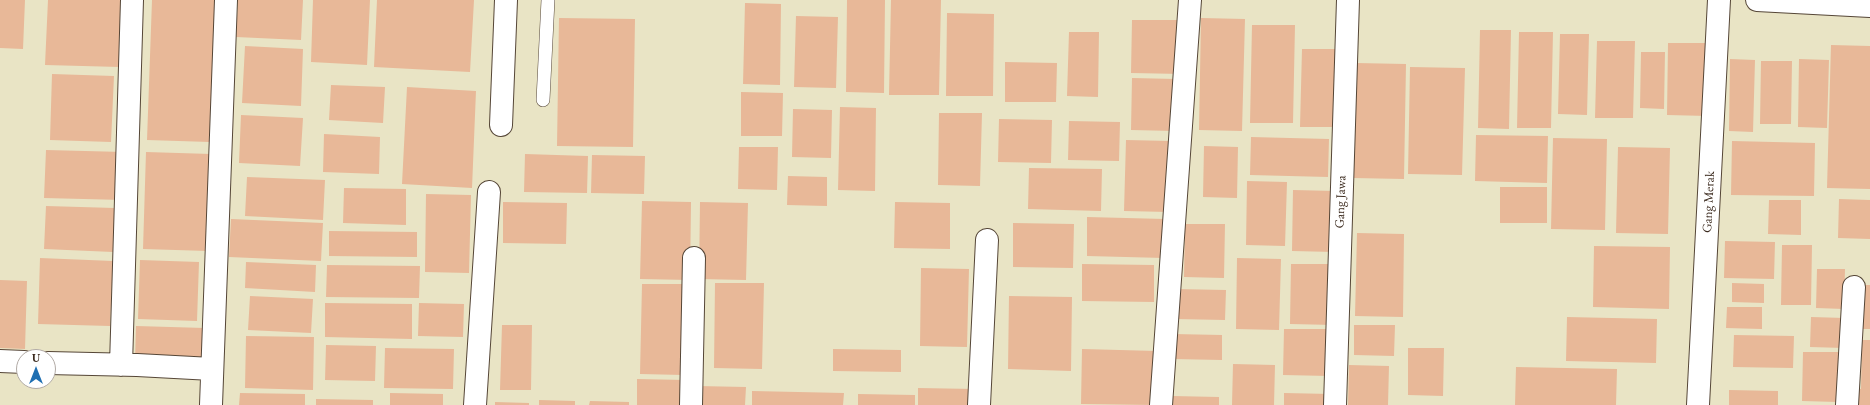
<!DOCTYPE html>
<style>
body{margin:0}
#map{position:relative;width:1870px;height:405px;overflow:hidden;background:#e9e4c5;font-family:"EB Garamond",serif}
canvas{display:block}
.north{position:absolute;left:16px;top:349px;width:40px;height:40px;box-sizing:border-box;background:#fff;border:1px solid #b1aaa5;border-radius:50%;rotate:0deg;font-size:11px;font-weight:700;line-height:16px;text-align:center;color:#3b2a1e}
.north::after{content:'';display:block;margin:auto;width:14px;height:18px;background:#1f6fb2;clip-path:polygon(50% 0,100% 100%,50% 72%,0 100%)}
</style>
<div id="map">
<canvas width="1870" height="405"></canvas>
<div class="north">U</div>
</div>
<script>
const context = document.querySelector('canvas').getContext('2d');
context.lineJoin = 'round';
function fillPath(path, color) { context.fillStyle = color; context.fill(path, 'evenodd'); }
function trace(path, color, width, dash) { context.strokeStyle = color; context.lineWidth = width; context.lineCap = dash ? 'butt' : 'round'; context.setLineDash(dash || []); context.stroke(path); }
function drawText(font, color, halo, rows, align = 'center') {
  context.font = font + ' "EB Garamond",serif'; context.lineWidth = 4; context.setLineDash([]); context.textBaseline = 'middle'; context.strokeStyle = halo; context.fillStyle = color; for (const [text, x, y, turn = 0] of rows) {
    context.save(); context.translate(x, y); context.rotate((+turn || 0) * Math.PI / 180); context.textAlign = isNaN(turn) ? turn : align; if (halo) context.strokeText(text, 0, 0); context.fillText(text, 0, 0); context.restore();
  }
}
fillPath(new Path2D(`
 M0,0H25L23,49L0,48Z
 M48,0H122L120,67L45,65Z
 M152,0H215L210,142L147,140Z
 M238,0H303L301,40L236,37Z
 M313,0H370L367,65L311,62Z
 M377,0H474L470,72L374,67Z
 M847,0H885L884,93L846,92Z
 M891,0H941L939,95H889Z
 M745,3L781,4L780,85L743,84Z
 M947,13L994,14L993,96H946Z
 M796,16L838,17L836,88L794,87Z
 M559,18L635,19L633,147L557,146Z
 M1201,18L1245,19L1242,131L1199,130Z
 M1132,20H1183L1182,74L1131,73Z
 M1252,25H1295L1293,123H1250Z
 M1480,30H1511L1509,129L1478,128Z
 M1069,32H1099L1098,97L1067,96Z
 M1519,32H1553L1551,128H1517Z
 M1560,34H1589L1587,115L1558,114Z
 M1597,41H1635L1633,118H1595Z
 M1668,43H1709L1708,116L1667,115Z
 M1831,45L1870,46V189L1827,188Z
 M245,46L303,49L301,106L242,103Z
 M1302,49H1337L1336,127H1300Z
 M1641,52H1665L1664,109L1640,108Z
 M1730,59L1755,60L1753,132L1729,131Z
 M1799,59L1829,60L1827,128L1798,127Z
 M1761,61H1792L1791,124H1760Z
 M1005,62L1057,63L1056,102H1005Z
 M1356,63L1406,64L1404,179L1353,178Z
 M1410,67L1465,68L1462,175L1408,174Z
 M52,74L114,76L111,142L50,140Z
 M1132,78L1176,79L1175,131L1131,130Z
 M331,85L385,87L383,123L329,120Z
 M407,87L476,91L472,188L402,184Z
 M741,92L783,93L782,136H741Z
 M840,107L876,108L875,191L838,190Z
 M793,109L832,110L831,158L792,157Z
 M939,113H982L980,186L938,185Z
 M241,115L303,118L300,166L239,163Z
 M999,119L1052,120L1051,163L998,162Z
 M1069,121L1120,122L1119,161L1068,160Z
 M324,134L380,137L379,174L323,172Z
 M1476,135L1548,136L1547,183L1475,181Z
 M1251,137L1329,139L1328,177L1250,175Z
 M1553,138L1607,139L1605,230L1551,229Z
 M1126,140L1171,141L1169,212L1124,211Z
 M1732,141L1815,143L1814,196L1731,195Z
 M1204,146L1238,147L1237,198L1203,197Z
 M739,147H778L777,190L738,189Z
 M1618,147L1670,148L1668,234L1616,233Z
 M46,150L124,152L123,200L44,198Z
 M146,152L211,154L208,251L143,249Z
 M525,154L588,156L587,193L524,192Z
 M592,155L645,156L644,194L591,193Z
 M1029,168L1102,169L1101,211L1028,209Z
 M788,176L827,177V206L787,205Z
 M247,177L325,180L323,220L245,216Z
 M1247,181L1287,182L1285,246L1246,245Z
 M1500,187H1547V223H1500Z
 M344,188L406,189V225L343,223Z
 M1293,190L1336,191L1334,252L1292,251Z
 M426,194L471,195L469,273L425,272Z
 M1839,199L1870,200V239L1838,238Z
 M1769,200H1801V235L1768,234Z
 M642,201L691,202L690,280L640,279Z
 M503,202L567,203L566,244L503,243Z
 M700,202L748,203L746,280L699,279Z
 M895,202L950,203V249L894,248Z
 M46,206L115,208L113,252L44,249Z
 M1087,217L1165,219L1164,258L1087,256Z
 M231,219L323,223L321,261L229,257Z
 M1013,223L1074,224L1073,268L1013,267Z
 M1185,224H1225L1224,278L1184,277Z
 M329,231L417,232V257L329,256Z
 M1357,233L1404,234L1403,317L1355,316Z
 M1725,241L1775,242L1774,279L1724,278Z
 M1782,245H1812L1811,305H1781Z
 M1594,246L1670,247L1669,309L1593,307Z
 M40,258L113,261L110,326L38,324Z
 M1237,258L1281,259L1279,330L1236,329Z
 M140,260L199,262L197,321L138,319Z
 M246,262L316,265L315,292L245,288Z
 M1082,264L1154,265V302L1082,301Z
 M1291,264H1335L1334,325L1290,324Z
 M327,265L420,266L419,298L326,297Z
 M921,268L969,269L967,347L920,346Z
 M1817,269H1845L1844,309L1816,308Z
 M0,280L27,281L25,349L0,348Z
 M715,283H764L762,369L714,368Z
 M1732,283L1764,284V303L1732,302Z
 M642,284H685L683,375L640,374Z
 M1863,285H1870V329H1862Z
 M1175,289L1226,290L1225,320L1174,319Z
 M250,296L313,299L311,333L248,330Z
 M1009,296L1072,297L1071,371L1008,369Z
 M325,303L412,304V339L325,337Z
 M419,303L464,304L463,337L418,336Z
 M1727,307H1762V329L1726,328Z
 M1567,317L1657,319L1656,363L1566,361Z
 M1811,317L1845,318L1844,348L1810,347Z
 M502,325H532L531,390H500Z
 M1354,325H1395L1394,356L1354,355Z
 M136,326L205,328L204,363L135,361Z
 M1284,329H1330L1329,376L1283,375Z
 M1173,334L1222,335V360L1172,359Z
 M1734,335L1794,336L1793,368L1733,367Z
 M246,336L314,337L313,390L245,388Z
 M1862,340H1870V405H1856V388L1861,389Z
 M326,345L376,346L375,381L325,380Z
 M385,348L454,349L453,389L384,388Z
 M1408,348H1444L1443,396L1408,395Z
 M833,349L901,350V372L833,371Z
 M1082,349L1157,351L1156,405L1081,404Z
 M1803,352H1838V402L1802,401Z
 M1233,364L1275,365L1274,405H1232Z
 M1349,365L1389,366L1388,405H1348Z
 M1516,367L1617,369L1616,405H1515Z
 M637,379L685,380L684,405H637Z
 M697,386L746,387L745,405H697Z
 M918,388L975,389V405H918Z
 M1729,390L1778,391V405H1729Z
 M752,391L844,393L843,405H752Z
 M240,393L305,394V405H239Z
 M390,393L443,394V405H390Z
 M1284,393L1331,394V405H1284Z
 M858,394L915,395V405H858Z
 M1172,396L1219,397V405H1172Z
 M316,399L373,400V405H316Z
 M539,400L575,401V405H539Z
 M590,401L629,402V405H589Z
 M495,402L529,403V405H495Z`), '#e8b898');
const service = new Path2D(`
 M543,100L548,0`);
const minor = new Path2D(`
 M1757,0L1870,6
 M501,125L506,0
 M0,361L24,362
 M48,363L137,365L212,369
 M121,365L132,0
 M211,405L226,0
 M475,405L489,192
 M691,405L694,258
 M979,405L987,240
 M1161,405L1190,0
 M1335,405L1348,0
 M1698,405L1719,0
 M1847,405L1854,287`);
trace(service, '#554637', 14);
trace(minor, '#554637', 24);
trace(service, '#fff', 13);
trace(minor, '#fff', 22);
drawText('13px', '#3b2a1e', '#fff', [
 ["Gang Jawa",1341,202,-88],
 ["Gang Merak",1709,202,-87]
]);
</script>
